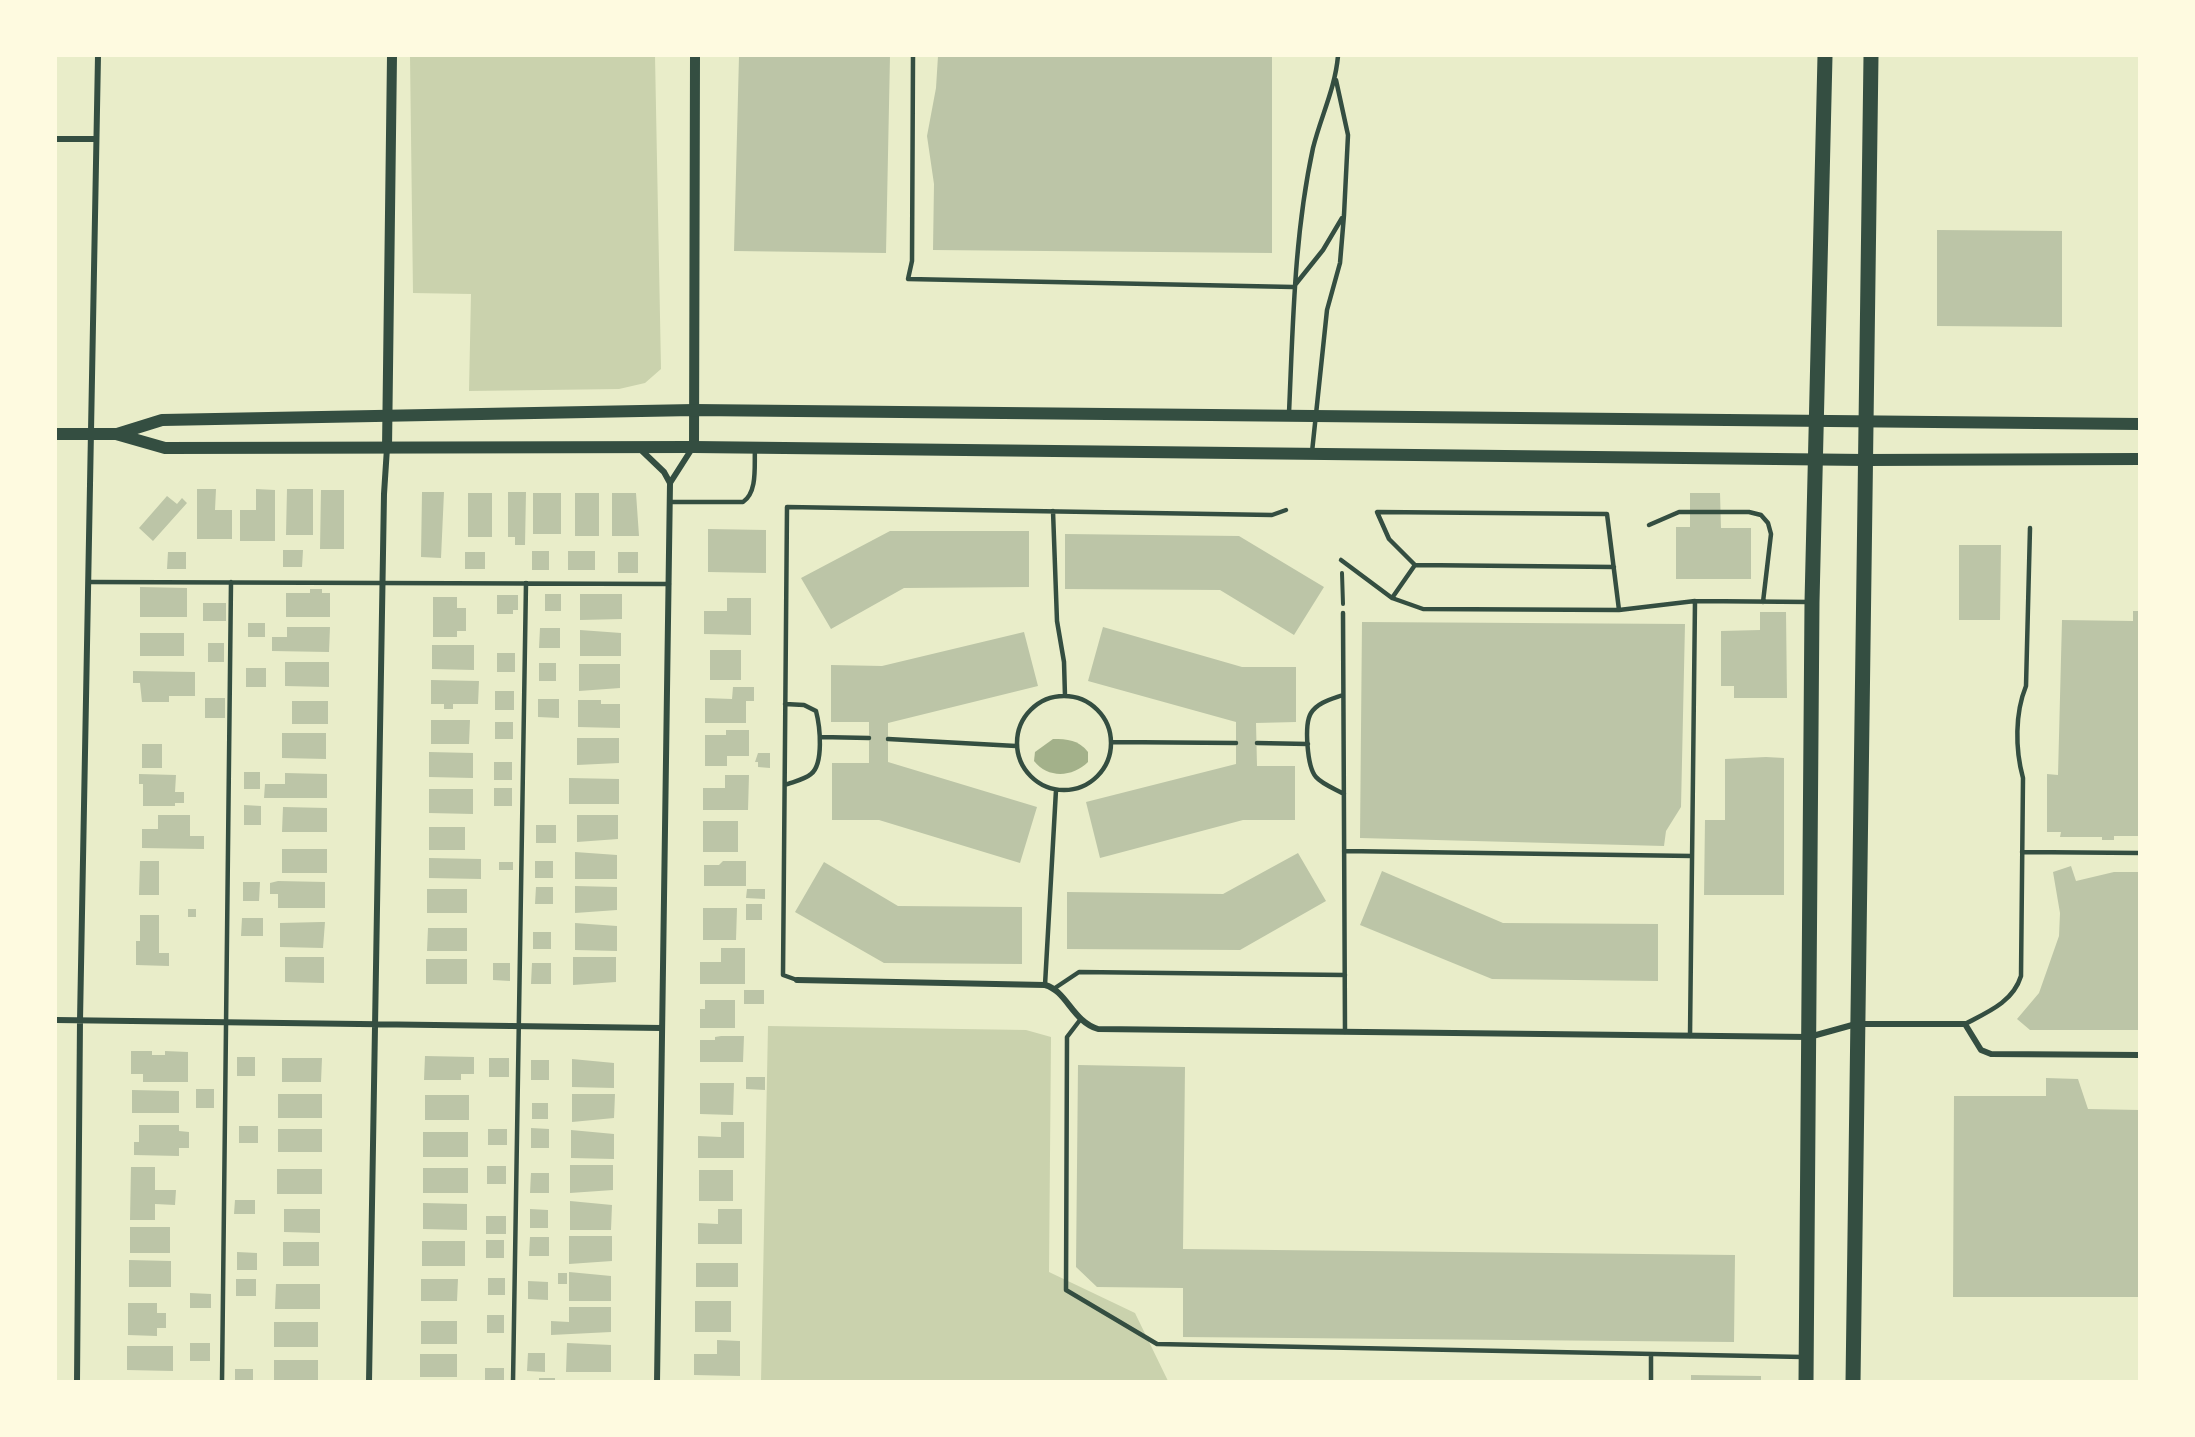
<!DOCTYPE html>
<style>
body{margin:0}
#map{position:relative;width:2195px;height:1437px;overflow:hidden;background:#e9edc9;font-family:Signika,sans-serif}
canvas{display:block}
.frame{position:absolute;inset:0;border:57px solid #fefae0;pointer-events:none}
</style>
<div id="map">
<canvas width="2195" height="1437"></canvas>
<div class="frame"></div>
</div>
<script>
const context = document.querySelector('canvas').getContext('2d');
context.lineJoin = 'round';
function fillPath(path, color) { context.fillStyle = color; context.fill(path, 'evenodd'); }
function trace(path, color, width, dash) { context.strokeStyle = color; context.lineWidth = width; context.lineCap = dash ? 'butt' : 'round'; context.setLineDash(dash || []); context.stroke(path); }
fillPath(new Path2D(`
 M410,56H655L661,369L645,383L619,389L469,391L471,294L413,293Z
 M768,1026L1026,1030L1051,1037L1049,1272L1135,1313L1168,1381L761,1382Z`), '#cad2ad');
fillPath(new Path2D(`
 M1053,739C1067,739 1079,740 1088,752V762C1073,777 1048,779 1034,761L1035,752Z`), '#a3b18a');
fillPath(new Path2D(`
 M739,56H890L886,253L734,251Z
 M938,56H1272V253L933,250L934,184L927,136L936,88Z
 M1937,230L2062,231V327L1937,326Z
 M197,489H216L215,510H232V539H197Z
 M256,489L275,490V541H240V510H256Z
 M287,489H313V535H286Z
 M321,490H344V549H320Z
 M422,492H444L441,558L421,557Z
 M508,492H526L525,545H515V537H508Z
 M468,493H492V537H468Z
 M533,493H561V534H533Z
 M575,493H599V536H575Z
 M612,493H636L639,536H612Z
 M1690,493H1720L1721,528H1751V579H1676V527H1690Z
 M167,496L177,504L182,498L187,503L153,541L139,528Z
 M708,529L766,530V573L708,572Z
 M890,531H1029V587L904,588L831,629L801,578Z
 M1065,534L1239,536L1324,587L1294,635L1220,590L1065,589Z
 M1959,545H2001L2000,620H1959Z
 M283,550H303L302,567H283Z
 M532,551H549V570H532Z
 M568,551H595V570H568Z
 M168,552H186V569H167Z
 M465,552H485V569H465Z
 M618,552H638V573H618Z
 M140,587L187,588V617H140Z
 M310,589H322V593H330V617H286V593H310Z
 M545,594H561V611H545Z
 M580,594H622V619L580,620Z
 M497,595H518V610H513V614H497Z
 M433,597H457V608H466V631H457V637H433Z
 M727,598H751V635L704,634V611H727Z
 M203,603H226V621H203Z
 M2133,611H2140V836H2114V840H2102V837H2060L2061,832H2047V774L2058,775L2062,620L2133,621Z
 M1760,612H1786L1787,698H1734V686H1721V631L1760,630Z
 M1362,622L1685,624L1681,807L1666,831L1664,846L1360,838Z
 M248,623H265V637H248Z
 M287,627H330L329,652L272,651V637H287Z
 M1103,627L1242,667H1296V722L1256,723L1257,766H1295V820H1243L1100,858L1086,802L1236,764V722L1088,681Z
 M540,628H560V648H539Z
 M580,630L621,633V656H580Z
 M1024,632L1038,686L888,723V762L1037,807L1020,863L879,820H832V763H869V722H831V665L882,666Z
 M140,633H184V656H140Z
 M208,643H224V662H208Z
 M432,645H474V670L432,669Z
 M710,650H741V680H710Z
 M497,653H515V672H497Z
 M285,662H329V687L285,686Z
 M539,663H556V681H539Z
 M579,664H620V688L579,691Z
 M246,668H266V687H246Z
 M133,671L195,672V696H169V702H142L140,683H133Z
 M431,680L479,681L478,704H453V709H444V704H431Z
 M733,687H754V701H746V723H705V698L732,699Z
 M495,691H514V710H495Z
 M205,698H225V718H205Z
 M538,699H559V718L538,717Z
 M578,700H601V704H620V728L578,727Z
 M292,701H328V724H292Z
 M431,720H470L469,744H431Z
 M495,722H513V739H495Z
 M726,730H749V756H727V766H705V735H726Z
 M282,733H326V759L282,758Z
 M577,738H619V763L577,765Z
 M142,744H162V768H142Z
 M429,752L473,753V778L429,777Z
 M758,753H770V768L758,767V762H755Z
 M1766,757L1784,758V895H1704L1705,820H1725V759Z
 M494,762H512V780H494Z
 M244,772H260V789H244Z
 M285,773L327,774V798H264L265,784H285Z
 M139,774L176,775L175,792H184V803H175V806H143V784H139Z
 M725,775H749L748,810H703V788H725Z
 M569,778L619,779V804H569Z
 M494,788H512V806H494Z
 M429,789H473V814L429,813Z
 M244,805L261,806V825H244Z
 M283,807L327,808V832H282Z
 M158,815H190V836H204V849L142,848V829H158Z
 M577,815H618V839L577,842Z
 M703,821H738V852H703Z
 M536,825H556V843H536Z
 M429,827H465V850H429Z
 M282,849H327V873H282Z
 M575,852L617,855V879H575Z
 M1298,853L1326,901L1240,950L1067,949V892L1223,894Z
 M429,858L481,859V879L429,878Z
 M140,861H159V895H139Z
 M535,861H553V878H535Z
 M723,861H746V886H704V865H719Z
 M499,862H513V870H499Z
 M824,862L898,906L1022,907V964L884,963L795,912Z
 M2071,866L2076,881L2114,872H2140V1030H2030L2017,1019L2039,993L2059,936L2060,913L2053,872Z
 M1382,871L1503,923L1658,924V981L1492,979L1360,925Z
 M278,881L325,882V908H278V894H270V883Z
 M243,882H260L259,901H243Z
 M575,886L617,887V910L575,913Z
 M536,887H553V904H535Z
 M427,889H467V913H427Z
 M747,889H765V899L746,898Z
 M746,904H762V920H746Z
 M703,908H737L736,940H703Z
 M188,909H196V917H188Z
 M140,915H159V953H169V966L136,965V941H140Z
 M242,918H263V936H241Z
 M321,922H325L323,948L280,947V923Z
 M575,923L617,926V951L575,950Z
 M428,928H467V951H427Z
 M533,932H551V949H533Z
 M721,948H745V984H700V962H721Z
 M285,957H324V983L285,982Z
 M573,957H616V982L573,985Z
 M426,959H467V984H426Z
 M493,963H510V981L493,980Z
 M532,963H551V984H531Z
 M744,990H764V1004H744Z
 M705,1000H735V1028H700V1009H705Z
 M721,1036H744L743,1062H700V1040H715V1037Z
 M131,1051H152V1055H165V1051L188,1052V1082H143V1074H131Z
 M425,1056L474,1057V1074H461V1080H424Z
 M237,1057H255V1076H237Z
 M282,1058H322L321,1082H282Z
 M489,1058H509V1077H489Z
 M572,1059L614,1063V1088L572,1087Z
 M531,1060H549V1080H531Z
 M1078,1065L1185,1067L1183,1249L1735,1255L1734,1342L1183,1337V1288L1097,1287L1076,1267Z
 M746,1077H765V1090L746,1089Z
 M2046,1078L2078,1079L2088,1109L2140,1110V1297H1953L1954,1096H2046Z
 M700,1083H734L733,1115L700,1114Z
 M196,1089H214V1108H196Z
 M132,1090L179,1091V1113H132Z
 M278,1094H322V1118H278Z
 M572,1094H615L614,1118L572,1122Z
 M425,1095H469V1120H425Z
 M532,1103H548V1119H532Z
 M721,1122H744V1158H698V1136L721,1137Z
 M139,1125H179V1131L189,1132V1148H179V1156L134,1155V1142H139Z
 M239,1126H258V1143H239Z
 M531,1128L549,1129V1148H531Z
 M278,1129H322V1152H278Z
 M488,1129H507V1145H488Z
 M571,1130L614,1134V1159L571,1158Z
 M423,1132H468V1157H423Z
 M570,1165H613V1190L570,1193Z
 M487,1166H506V1184H487Z
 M131,1167H155V1190H176L175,1205L155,1204V1220H130Z
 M423,1168H468V1193H423Z
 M277,1169H322V1194H277Z
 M699,1170H733V1201H699Z
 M531,1173H549V1193H530Z
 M235,1200H255V1214H234Z
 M570,1201L612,1205L611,1230H570Z
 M423,1203L467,1204V1230L423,1229Z
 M284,1209H320V1233L284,1232Z
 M530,1209L548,1210V1228H530Z
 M718,1209H742V1244H698V1223L718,1224Z
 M486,1216H506V1234H486Z
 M130,1227H170V1253H130Z
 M569,1236H612V1261L569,1264Z
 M530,1237H549V1256H529Z
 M486,1240H504V1258H486Z
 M422,1241H465V1266H422Z
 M283,1242H319V1266H283Z
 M237,1252L257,1253V1270H237Z
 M129,1260L171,1261V1287H129Z
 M696,1263H738V1287H696Z
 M569,1272L611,1276V1301H569Z
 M558,1273H567V1284H558Z
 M488,1278H505V1295H488Z
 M236,1279H256V1296H236Z
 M421,1279H458L457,1301H421Z
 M528,1281L548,1282V1300L528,1299Z
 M276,1284H320V1309H275Z
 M190,1293L211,1294V1308H190Z
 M695,1301H731V1332H695Z
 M128,1303H157V1313H166V1328H157V1336L128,1335Z
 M569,1307H611V1332L551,1335V1321L569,1322Z
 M487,1315H504V1333H487Z
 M421,1321H457V1344H421Z
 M274,1322H318V1347H274Z
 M717,1340L740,1341V1376L694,1375V1354H717Z
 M190,1343H210V1361H190Z
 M567,1343L611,1345V1372H566Z
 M127,1346H173V1371L127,1370Z
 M528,1353H545V1372L527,1371Z
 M420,1354H457V1377H420Z
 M274,1360H318V1382H274Z
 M485,1368H504V1382H485Z
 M235,1369H253V1382H235Z
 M1691,1375L1761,1376V1382H1691Z
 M539,1378H555V1382H539Z`), '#bcc5a7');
trace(new Path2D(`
 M1342,573L1343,604`), '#344e41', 4);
trace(new Path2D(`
 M913,56L912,261L908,279L1293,287
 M1295,285L1323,250L1342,218
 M1289,413C1293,325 1294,236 1313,148C1321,116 1335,89 1338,56
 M1312,452L1327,310L1340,263L1344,215L1348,135L1336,80
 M670,502H743C758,492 754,465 755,449
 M1053,511L1057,621L1064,662L1065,696
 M1649,525L1679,512H1749L1761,515L1768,523L1771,534L1763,602
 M1341,560L1392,598L1423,609L1619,610L1695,601L1809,602
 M1614,567L1415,565L1389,539L1377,512L1607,514L1619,610
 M89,582L669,584
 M1392,598L1415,565
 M1343,613L1345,1032
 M1343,695C1332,699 1318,702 1311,713C1304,724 1307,767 1316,777C1322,784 1335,789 1344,794
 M1017 743a47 47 0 1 1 94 0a47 47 0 1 1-94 0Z
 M820,737L869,738
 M888,739L1016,746
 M1111,742L1236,743
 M1257,743L1308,744
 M785,785C792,782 804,780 811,774C824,764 820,726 816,711L804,705L785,704
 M1344,851L1692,856
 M2022,852L2140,853
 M797,980L783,975L787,507L1272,515L1286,510
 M1045,985L1056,790
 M1055,988L1079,972L1345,975
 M1080,1020L1067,1037L1066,1290L1157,1344L1803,1357
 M1965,1024C1988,1012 2013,1002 2021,976L2023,778C2015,749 2015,713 2026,686L2030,528
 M1690,1036L1695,601
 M222,1382L231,582
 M513,1382L526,583
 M1651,1382V1354`), '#344e41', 4.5);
trace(new Path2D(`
 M56,139H96
 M639,448L664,472L670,483
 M797,980L1045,985C1067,991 1072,1021 1098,1029L1809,1037L1856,1024H1965L1981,1050L1991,1054L2140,1055
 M56,1020L662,1028
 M77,1382L80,1020L98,56
 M369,1382L384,494L387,448
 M657,1382L670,483L693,447`), '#344e41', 6);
trace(new Path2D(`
 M694,447L695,56
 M387,448L392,56`), '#344e41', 10);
trace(new Path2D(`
 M56,434H116L165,448L694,447L1865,460L2140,459
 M117,434L162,420L694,410L2140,424`), '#344e41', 12);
trace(new Path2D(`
 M1806,1382L1812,602L1825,56
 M1853,1382L1871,56`), '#344e41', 15);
</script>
